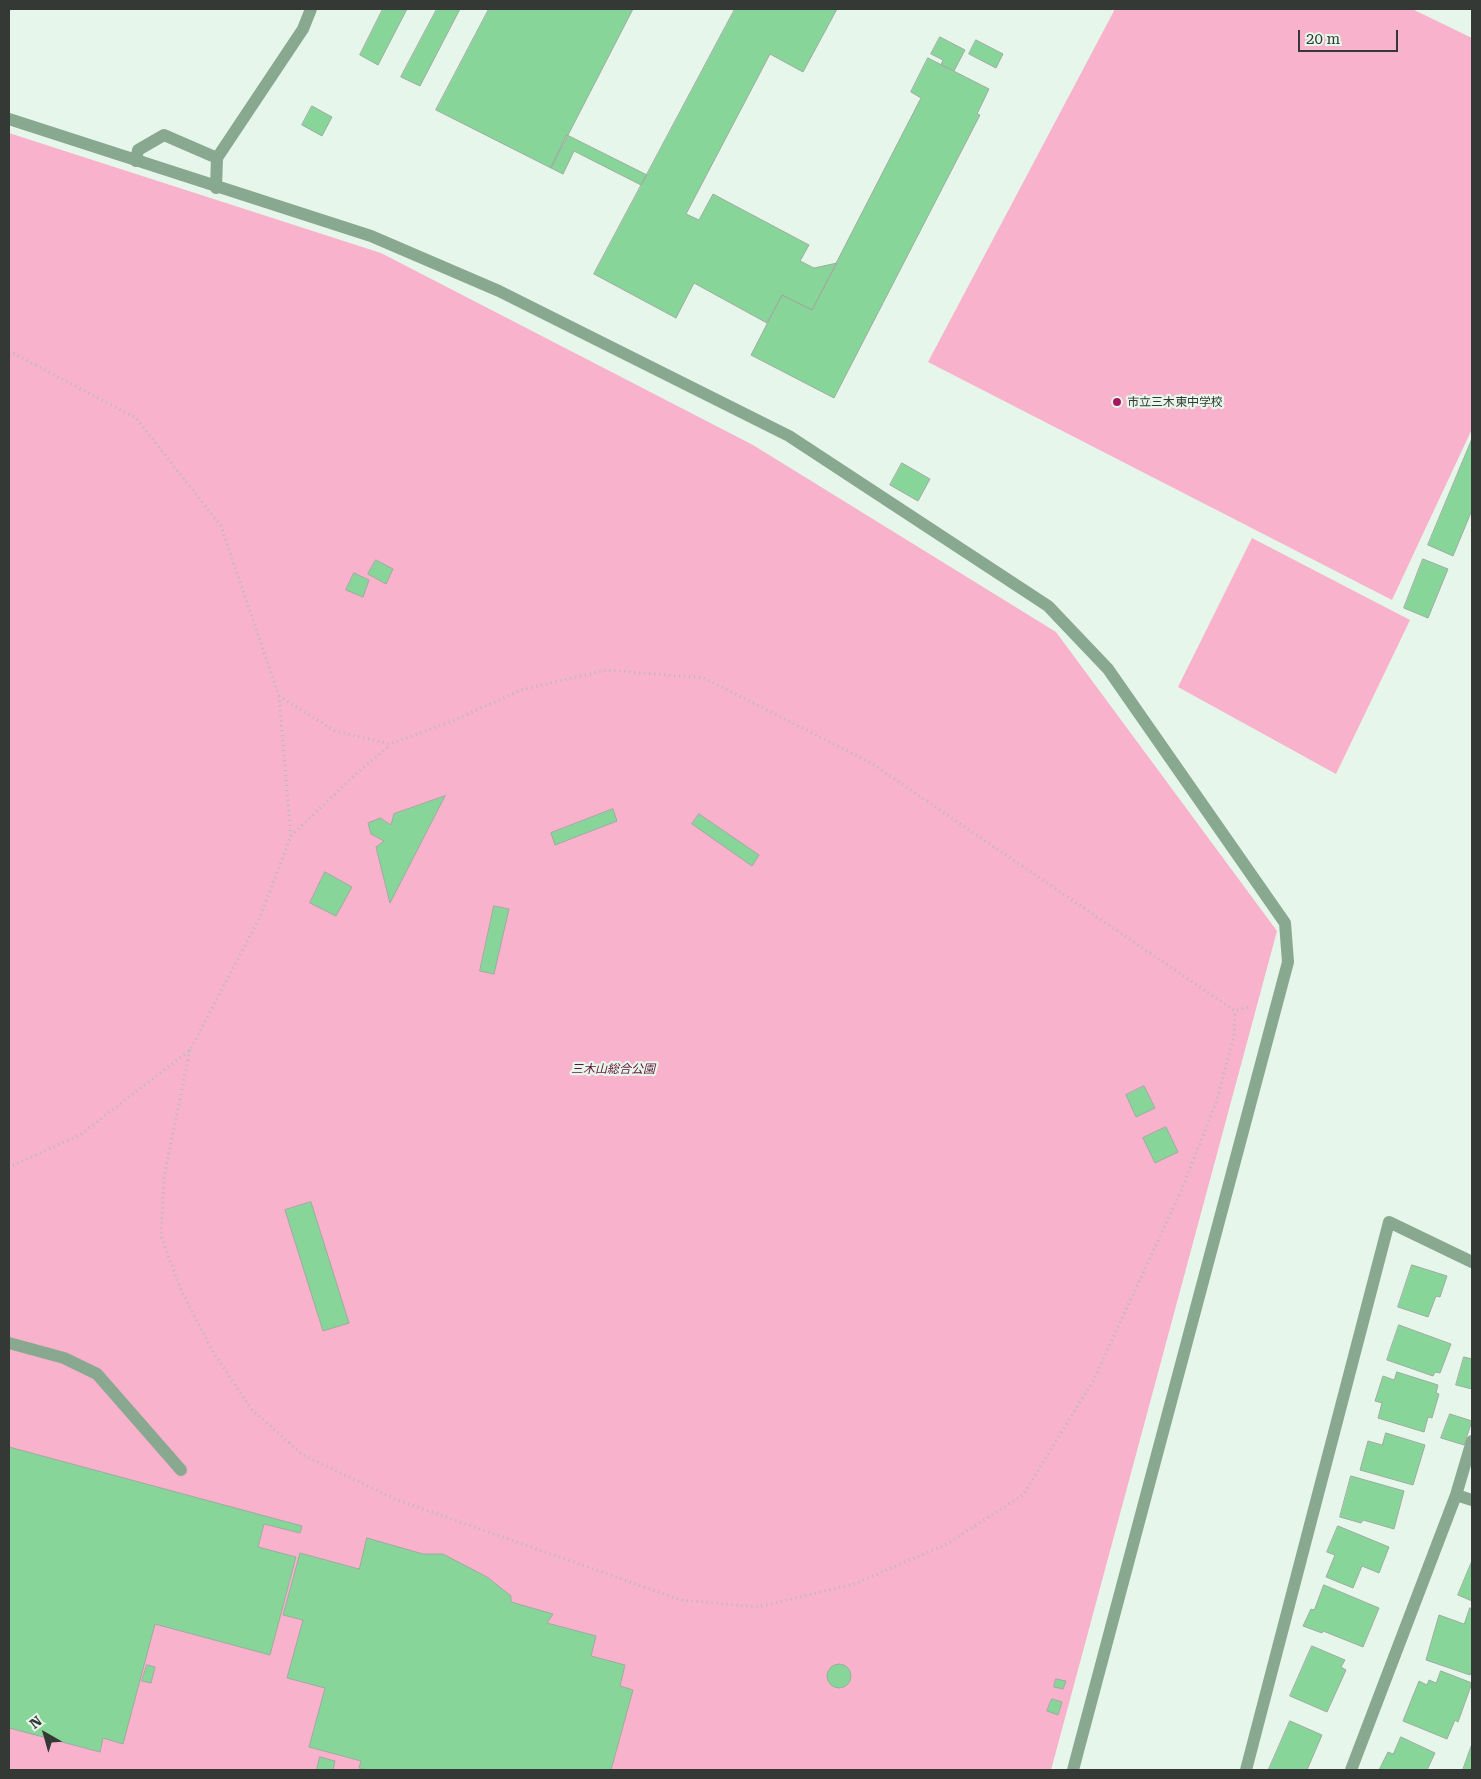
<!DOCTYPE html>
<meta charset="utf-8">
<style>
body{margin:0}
#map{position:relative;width:1481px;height:1779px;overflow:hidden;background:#e7f6ea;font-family:"Roboto Serif",serif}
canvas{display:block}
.frame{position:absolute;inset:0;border:10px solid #343935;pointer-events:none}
.north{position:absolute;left:20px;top:1709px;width:50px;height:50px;-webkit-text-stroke:4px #e7f6ea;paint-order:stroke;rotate:322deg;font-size:14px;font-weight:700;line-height:20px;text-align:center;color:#343935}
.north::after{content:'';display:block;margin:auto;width:18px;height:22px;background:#343935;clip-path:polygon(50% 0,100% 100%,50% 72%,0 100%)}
.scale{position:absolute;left:1298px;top:30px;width:100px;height:22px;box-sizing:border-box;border:2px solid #343935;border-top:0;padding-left:6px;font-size:15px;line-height:18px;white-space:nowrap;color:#343935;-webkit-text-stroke:4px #e7f6ea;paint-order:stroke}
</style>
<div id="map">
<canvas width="1481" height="1779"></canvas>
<div class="frame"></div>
<div class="north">N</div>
<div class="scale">20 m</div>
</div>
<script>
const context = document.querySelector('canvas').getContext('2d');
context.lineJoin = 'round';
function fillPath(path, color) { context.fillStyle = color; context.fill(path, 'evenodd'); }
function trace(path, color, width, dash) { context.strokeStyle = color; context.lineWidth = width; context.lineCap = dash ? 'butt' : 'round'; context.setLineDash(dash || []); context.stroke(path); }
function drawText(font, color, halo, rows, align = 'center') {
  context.font = font + ' "Roboto Serif","Noto Sans JP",serif'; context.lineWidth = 4.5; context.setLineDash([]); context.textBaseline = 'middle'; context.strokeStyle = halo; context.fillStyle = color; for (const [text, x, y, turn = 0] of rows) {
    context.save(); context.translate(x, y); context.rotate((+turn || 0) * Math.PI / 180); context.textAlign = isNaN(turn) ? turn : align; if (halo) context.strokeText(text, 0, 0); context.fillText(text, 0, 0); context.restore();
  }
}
fillPath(new Path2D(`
 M1115,9H1412L1472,38V429L1392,600L928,362Z
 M9,133L381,253L753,445L1056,632L1277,931L1051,1770H9Z
 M1252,538L1410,620L1336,774L1178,687Z`), '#f9b2cc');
const building = new Path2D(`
 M383,9H407L378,65L360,55Z
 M437,9H460L420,86L401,77Z
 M489,9H633L551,168L436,110Z
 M735,9H837L803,72L770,54L686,214L699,220L713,194L809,245L800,261L814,268L837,263L812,310L782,295L767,323L694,283L676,318L594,274Z
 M940,37L965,50L954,71L941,65L943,60L931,54Z
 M976,40L1003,54L996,68L969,54Z
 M928,58L989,89L977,114L980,115L834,398L751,355L782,295L812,310L921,98L911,92Z
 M312,106L332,117L322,136L302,125Z
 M567,135L647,175L641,185L574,151L563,174L551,168Z
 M1472,439V510L1453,556L1428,545Z
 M902,463L930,479L918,501L890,485Z
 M1423,559L1448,569L1428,618L1404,608Z
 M376,560L393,569L386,584L368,574Z
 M354,573L369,580L363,597L346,590Z
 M445,796L390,903L376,847L384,841L371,834L368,823L380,818L391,825L394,814Z
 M613,809L617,821L555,845L551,833Z
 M699,814L759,855L752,866L692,824Z
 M325,872L352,887L336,916L310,903Z
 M494,906L509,909L494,974L480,971Z
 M1144,1086L1155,1108L1136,1117L1126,1095Z
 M1166,1127L1178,1152L1155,1163L1143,1138Z
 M311,1202L349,1323L323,1331L285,1210Z
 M1412,1265L1447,1276L1440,1297L1436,1296L1428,1317L1398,1307Z
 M1399,1325L1451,1344L1440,1373L1435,1372L1433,1376L1387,1360Z
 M1464,1357L1472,1359V1389L1456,1385Z
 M1397,1372L1438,1385L1436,1393L1439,1394L1432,1418L1428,1417L1424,1432L1378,1418L1382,1403L1375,1401L1383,1376L1394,1380Z
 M1450,1414L1472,1421L1464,1445L1441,1438Z
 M1386,1433L1425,1445L1413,1485L1360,1470L1368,1441L1382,1445Z
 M9,1447L302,1526L300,1533L264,1524L258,1547L296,1557L270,1655L155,1624L123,1744L103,1738L100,1752L9,1728Z
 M1351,1476L1404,1491L1394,1529L1363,1520L1361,1523L1340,1517Z
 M1338,1526L1389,1547L1379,1573L1362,1566L1353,1588L1326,1577L1335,1555L1327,1552Z
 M367,1538L423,1554H443L487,1577L511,1596V1602L553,1614L547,1623L596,1636L591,1656L625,1665L620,1686L633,1690L611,1770H367L359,1768L361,1761L309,1747L325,1688L287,1678L303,1620L283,1615L300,1553L359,1569Z
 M1472,1561V1601L1458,1595Z
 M1324,1585L1379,1608L1363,1647L1323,1631L1322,1633L1303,1626L1311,1609L1314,1610Z
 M1470,1608L1472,1609V1669L1470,1675L1426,1660L1439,1615L1464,1624Z
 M1312,1646L1345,1660L1341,1667L1346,1670L1327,1712L1290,1696Z
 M827 1676a12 12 0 1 1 24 0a12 12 0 1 1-24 0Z
 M147,1665L155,1667L151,1683L142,1681Z
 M1441,1671L1472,1683L1458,1722L1455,1720L1447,1739L1403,1721L1419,1681L1427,1685L1429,1680L1436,1683Z
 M1056,1679L1066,1681L1063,1689L1054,1687Z
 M1052,1699L1062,1702L1058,1715L1047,1711Z
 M1290,1721L1322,1735L1307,1770H1272L1269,1769Z
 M1401,1737L1435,1753L1427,1770H1379L1388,1752L1393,1754Z
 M1472,1744V1770H1463Z
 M320,1757L335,1761L333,1770H311H316Z`);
fillPath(building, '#88d59a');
trace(building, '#9daca0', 1);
trace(new Path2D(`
 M9,351L136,418L221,526L279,696L291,836L260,917L190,1050L80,1135L9,1167
 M279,696L335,731L390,744L450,722L521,690L606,670L704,678L871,763L1235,1011L1251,1006
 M291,836L356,774L390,745
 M190,1050L164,1177L161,1236L181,1290L213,1352L252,1410L303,1455L395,1499L681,1600L758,1607L854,1584L945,1545L1023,1495L1093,1381L1181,1191L1216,1103L1234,1036L1235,1011`), '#b1bdb3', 3, [1, 4]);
trace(new Path2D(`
 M9,119L371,236L499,291L789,436L1048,606L1108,669L1285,923L1288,962L1073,1770
 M217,158L303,29L311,9
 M136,161L138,150L164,135L217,158L216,188
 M9,1343L64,1358L97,1374L181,1470
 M1456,1495L1472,1500
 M1246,1770L1389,1222L1472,1262
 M1351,1770L1456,1495L1472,1441`), '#88a88f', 12);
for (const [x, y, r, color] of [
 [1117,402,5,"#a31860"]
]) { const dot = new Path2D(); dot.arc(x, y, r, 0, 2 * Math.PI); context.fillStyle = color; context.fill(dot); trace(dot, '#e7f6ea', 2); }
drawText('12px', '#343935', '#e7f6ea', [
 ["市立三木東中学校",1127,402]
], 'left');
drawText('italic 12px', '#601238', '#e7f6ea', [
 ["三木山総合公園",613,1069]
]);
</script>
